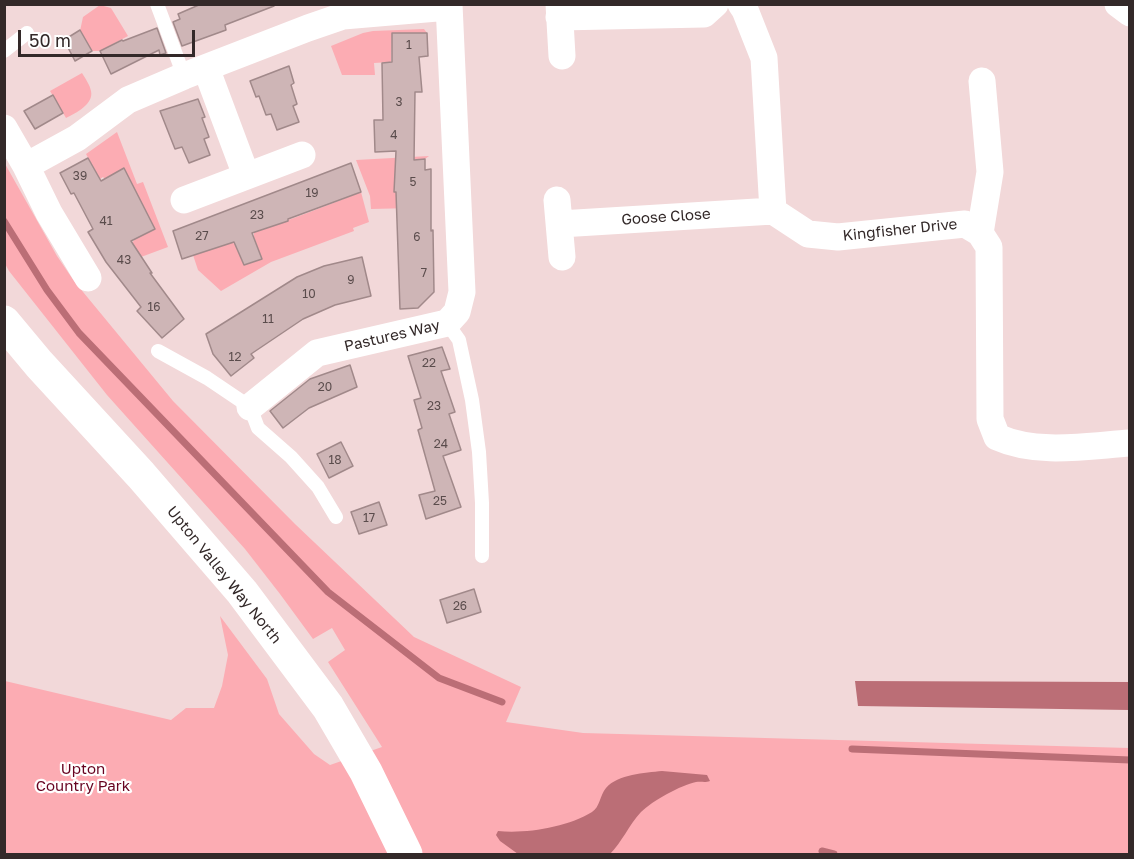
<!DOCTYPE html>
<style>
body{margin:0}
#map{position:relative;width:1134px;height:859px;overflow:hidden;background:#f2d8d9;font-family:"Golos Text",sans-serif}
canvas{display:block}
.frame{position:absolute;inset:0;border:6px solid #332929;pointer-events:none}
.scale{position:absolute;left:18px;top:30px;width:177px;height:27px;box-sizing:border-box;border:3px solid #332929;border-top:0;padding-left:8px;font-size:18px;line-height:21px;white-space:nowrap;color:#332929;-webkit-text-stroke:4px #fff;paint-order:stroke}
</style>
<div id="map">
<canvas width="1134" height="859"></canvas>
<div class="frame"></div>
<div class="scale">50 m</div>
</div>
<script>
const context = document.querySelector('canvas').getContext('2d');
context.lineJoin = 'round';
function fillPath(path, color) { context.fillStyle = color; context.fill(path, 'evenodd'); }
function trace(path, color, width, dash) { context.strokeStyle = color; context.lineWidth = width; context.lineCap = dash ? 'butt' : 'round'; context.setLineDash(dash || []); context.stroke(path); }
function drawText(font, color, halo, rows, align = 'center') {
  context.font = font + ' "Golos Text",sans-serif'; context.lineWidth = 4.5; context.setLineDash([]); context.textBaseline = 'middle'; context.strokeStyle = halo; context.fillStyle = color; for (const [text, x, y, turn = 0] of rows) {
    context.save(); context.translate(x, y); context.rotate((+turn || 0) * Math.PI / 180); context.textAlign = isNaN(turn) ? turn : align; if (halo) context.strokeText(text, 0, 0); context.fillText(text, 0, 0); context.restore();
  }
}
fillPath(new Path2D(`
 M100,5L111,8L128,36L100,51H92L80,31L83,17Z
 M424,29L427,33H392L391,62L374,63L375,75H342L331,46L363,33L373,31Z
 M82,73C85,78 90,85 91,91C94,104 76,113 66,118L50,91Z
 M117,132L137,184L143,182L168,247L141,257L132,243L135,239L155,229L124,169L105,179L103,177L100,179L86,154Z
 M429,156L425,159L402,160L411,192L412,208L371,209L370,196L356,160Z
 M4,162L57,256L74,281L173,401L295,524L414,637L521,687L506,722L583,733L1129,748V854H5V681L171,720L186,708H214L222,686L228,655L220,616L267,679L279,714L314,754L330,765L382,747L328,662L345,650L332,628L313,639L280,594L245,549L107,395L9,271L4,262Z
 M361,192L369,222L353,228L354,231L271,262L221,291L198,270L193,255L231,242L235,244L244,265L262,259L254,237V232C290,220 326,206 361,192Z`), '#fcacb3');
fillPath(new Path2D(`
 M855,681L1129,682V710L858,706Z
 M662,771L707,775L710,781C704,783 702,781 696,782C681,785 652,801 641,812C629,825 622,842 610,854H518L500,841L496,835L498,831C526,834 568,827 592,812C600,807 600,795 606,788C618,774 645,773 662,771Z`), '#bb6e76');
trace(new Path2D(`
 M4,221L47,290L79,333L328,592L439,678L502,702
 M852,749L1130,760
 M822,851L834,854`), '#bb6e76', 7);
const building = new Path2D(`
 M201,4H274V6L225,25L226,30L182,46L173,22L180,19L178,14Z
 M157,28L166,53L160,55L159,50L111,74L100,51L122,40L123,41Z
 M80,30L92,51L75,61L64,40Z
 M392,33H427L428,56L419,57L422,92H415L414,160L425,159V170L431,169V231L433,230L434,292L418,308L400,309L396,192H394L396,151L375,152L374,120H383L382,63L392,62Z
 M289,66L294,83L291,85L297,104L293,106L299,122L277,130L271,114L266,115L259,96L256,97L250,81Z
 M53,95L63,113L35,129L24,111Z
 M198,99L205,117L202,118L209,137L204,139L210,155L189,163L182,147L175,149L160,111Z
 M88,158L101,181L124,168L155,229L131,241L152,273H150L184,319L162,338L137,311L141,307L106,262L88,232L93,229L74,193L71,194L60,173Z
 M351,163L361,192L288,219V221L252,233L262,259L244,265L234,242L182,259L173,231Z
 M362,257L371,296L335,305L303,319L251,354L254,358L231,376L213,354L206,334L297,277L324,266Z
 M442,347L450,369L441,371L455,412L449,414L461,450L443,456L461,507L426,519L419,495L435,491L418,430L422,428L414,400L421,398L408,356Z
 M350,365L357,387L309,408L283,428L270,411L310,379Z
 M341,442L353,466L329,478L317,454Z
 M379,502L387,525L359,534L351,512Z
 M474,589L481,612L447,623L440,600Z`);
fillPath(building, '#ceb5b6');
trace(building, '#a1898a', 1.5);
trace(new Path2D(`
 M157,4L184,76
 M4,51L27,33
 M447,323L459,340L472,400L479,452L482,503V556
 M158,351L207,378L250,407L258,428L291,457L318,487L336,517`), '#fff', 14);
trace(new Path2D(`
 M559,4L562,56
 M741,4L745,10L764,58L773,211
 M1118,4L1130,13
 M559,17L704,14L715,4
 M206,68L246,175
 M4,128L26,166L49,213L88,278
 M26,166L77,138L128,100L184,76L308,28L343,16L449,7
 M184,200L302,155
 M557,200L562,257
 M773,211L808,234L838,237L965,224L980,233L989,247L990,419L997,437C1037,455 1086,446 1130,443
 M560,224L773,211
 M980,233L990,172L982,81
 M250,407L317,353L447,323L457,312L462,292L449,4`), '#fff', 27);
trace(new Path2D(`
 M4,322L39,364L141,475L242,592L328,707L366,772L406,854`), '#fff', 33);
drawText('12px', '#5a4c4c', null, [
 ["1",409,45],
 ["3",399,102],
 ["4",394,135],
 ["39",80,176],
 ["5",413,182],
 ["19",312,193],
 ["23",257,215],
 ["41",106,221],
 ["27",202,236],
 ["6",417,237],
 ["43",124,260],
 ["7",424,273],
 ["9",351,280],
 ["10",309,294],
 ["16",154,307],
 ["11",268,319],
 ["12",235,357],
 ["22",429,363],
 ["20",325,387],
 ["23",434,406],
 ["24",441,444],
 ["18",335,460],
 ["25",440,501],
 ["17",369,518],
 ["26",460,606]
]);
drawText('15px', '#332929', '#fff', [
 ["Goose Close",666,217,-4],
 ["Kingfisher Drive",900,230,-6],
 ["Pastures Way",392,336,-13],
 ["Upton Valley Way North",224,575,51]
]);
drawText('15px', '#670320', '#fff', [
 ["Upton",83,769],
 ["Country Park",83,786]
]);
</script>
